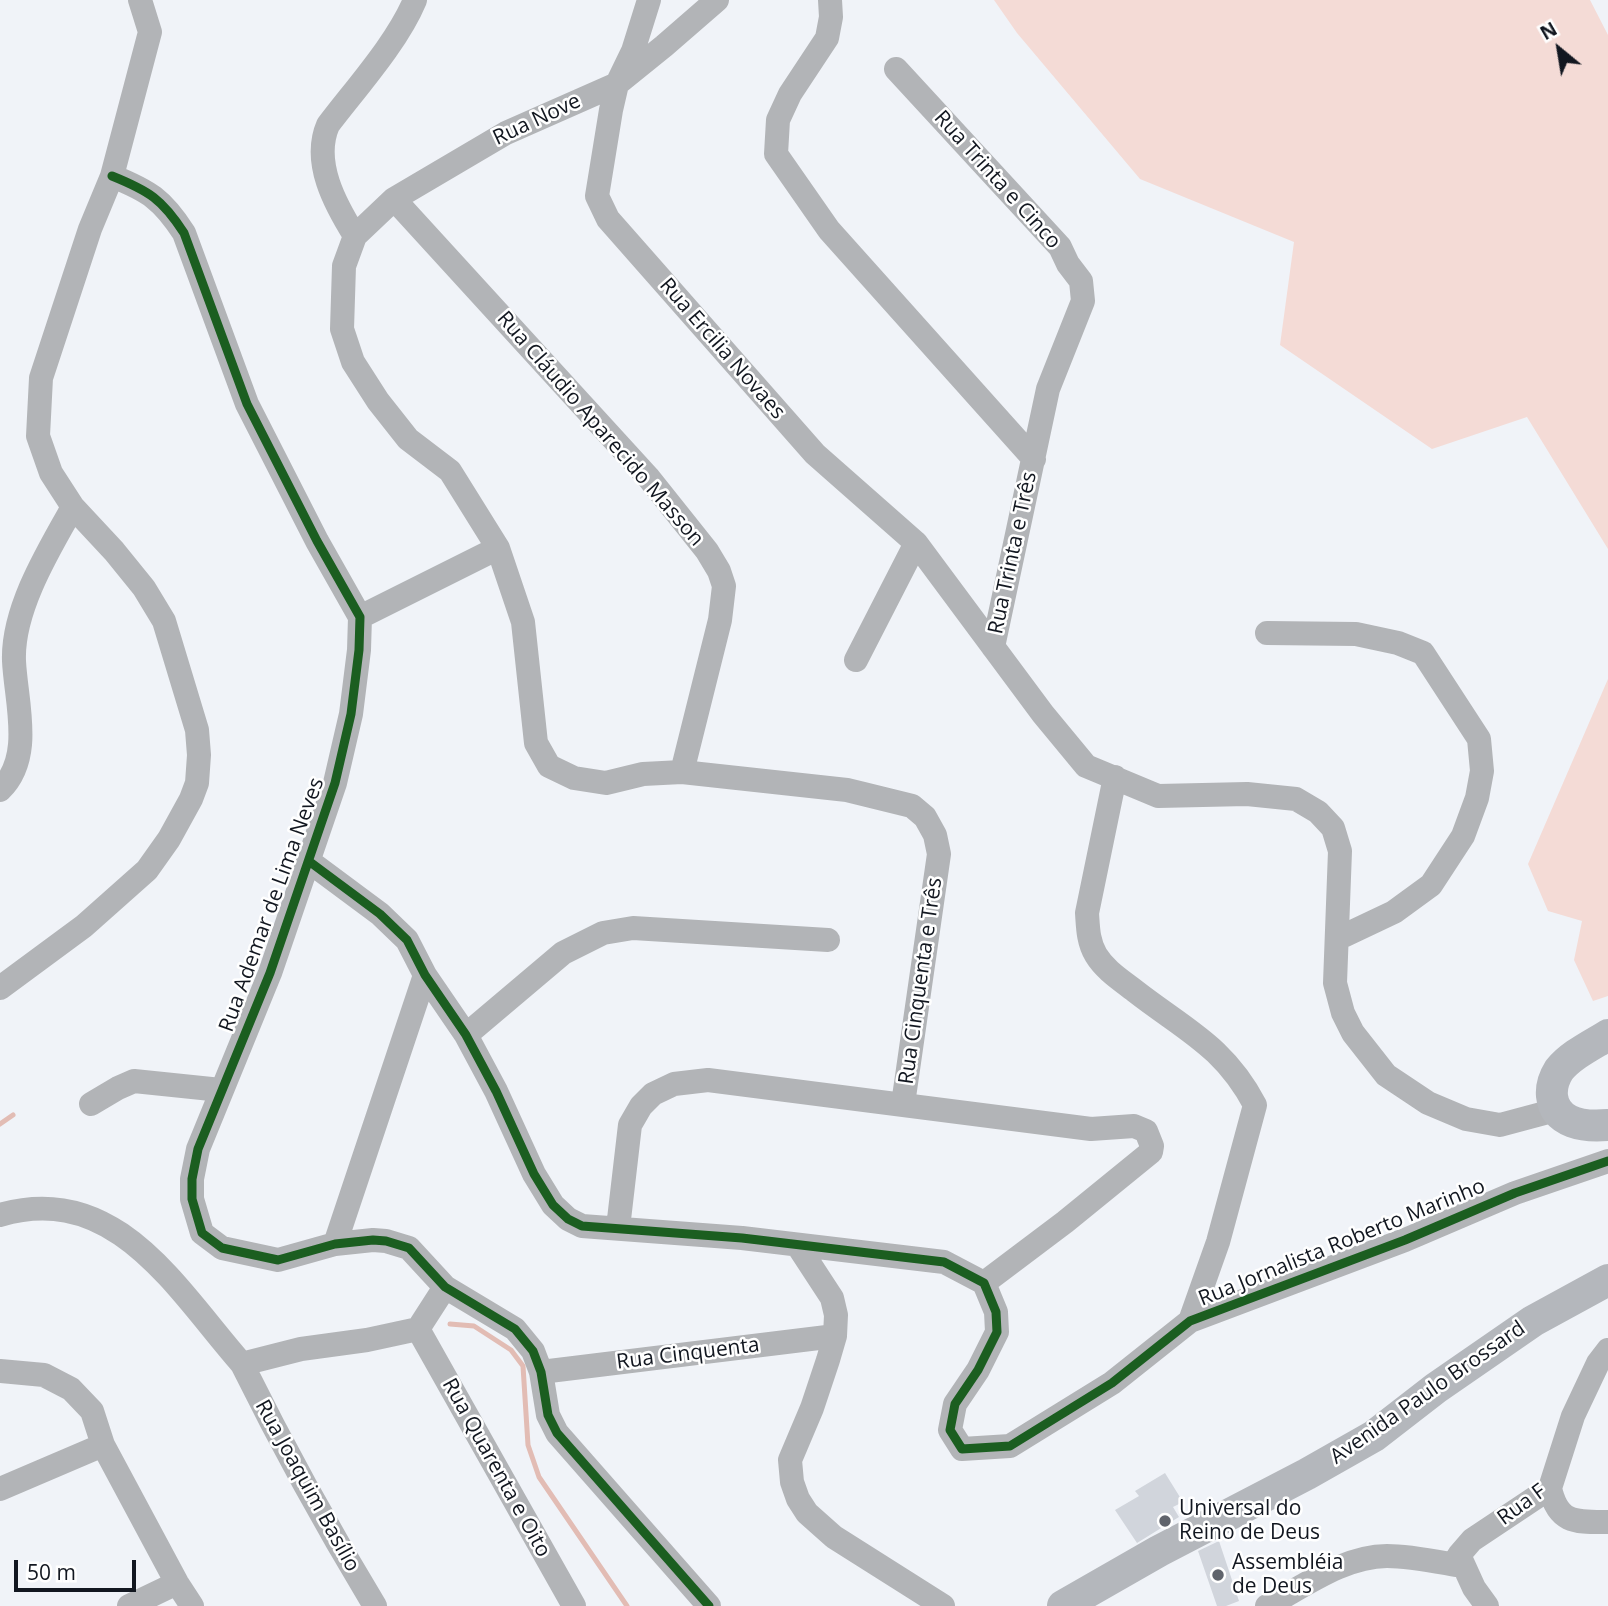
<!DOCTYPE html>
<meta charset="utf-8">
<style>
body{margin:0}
#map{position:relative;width:1608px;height:1606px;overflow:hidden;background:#f0f3f8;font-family:"Open Sans",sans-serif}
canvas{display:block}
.north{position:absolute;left:1524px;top:14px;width:70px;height:70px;-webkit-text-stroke:5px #fff;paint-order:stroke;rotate:330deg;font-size:19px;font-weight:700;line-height:28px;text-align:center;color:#121720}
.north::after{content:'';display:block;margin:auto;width:24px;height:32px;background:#121720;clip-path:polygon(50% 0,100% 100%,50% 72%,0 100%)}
.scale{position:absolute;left:14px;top:1560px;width:122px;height:32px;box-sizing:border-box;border:4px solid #121720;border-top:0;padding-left:9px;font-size:21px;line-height:24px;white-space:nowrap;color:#121720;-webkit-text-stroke:5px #fff;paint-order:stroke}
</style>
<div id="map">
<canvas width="1608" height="1606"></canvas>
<div class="north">N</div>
<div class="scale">50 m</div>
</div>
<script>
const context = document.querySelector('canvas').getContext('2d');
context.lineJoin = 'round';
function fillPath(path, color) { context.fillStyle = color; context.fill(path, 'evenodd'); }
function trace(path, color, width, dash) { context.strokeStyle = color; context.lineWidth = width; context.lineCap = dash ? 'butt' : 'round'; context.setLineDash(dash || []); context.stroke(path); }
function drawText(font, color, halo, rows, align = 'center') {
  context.font = font + ' "Open Sans",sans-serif'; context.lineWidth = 5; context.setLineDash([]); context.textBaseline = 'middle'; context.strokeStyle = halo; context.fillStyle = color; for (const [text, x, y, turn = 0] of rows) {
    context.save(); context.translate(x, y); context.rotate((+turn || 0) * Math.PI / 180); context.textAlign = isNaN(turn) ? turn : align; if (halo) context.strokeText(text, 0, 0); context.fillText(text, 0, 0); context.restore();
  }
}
fillPath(new Path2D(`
 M994,0H1590L1608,35V549L1527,417L1432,449L1280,345L1294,242L1140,179L1017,33Z
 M1608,679V996L1593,1001L1574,960L1582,921L1548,911L1528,864Z`), '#f4dbd6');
trace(new Path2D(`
 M0,1124L13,1115
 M450,1324L474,1326L511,1350L523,1366L528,1445L539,1477L627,1606`), '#e2bcb4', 5);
fillPath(new Path2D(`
 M1165,1473L1183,1502L1173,1507L1179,1517L1137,1543L1115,1510L1139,1496L1135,1491Z
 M1219,1541L1239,1601L1226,1606H1217L1198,1551Z`), '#d1d5dc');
trace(new Path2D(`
 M649,0L633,51L617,84L611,110L597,196L608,219L815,454L916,543L1043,714L1086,766L1158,796L1247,794L1296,799L1318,812L1333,828L1340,851L1335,983L1343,1013L1353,1033L1386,1075L1428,1103L1466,1119L1500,1125L1556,1110
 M717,0L664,46L617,84L506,133L394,199L355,236L344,266L342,329L353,362L378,401L408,439L450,471L498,548L523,622L536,743L549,766L574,778L606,783L643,774L682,772L847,790L912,806L925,817L935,835L939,854L903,1104
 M830,0L831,17L827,38L790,94L778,120L776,154L829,230L1034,459
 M896,69L1060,247L1068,264L1081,281L1083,301L1048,389L993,647
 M112,176C149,191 162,199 184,233L247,404L317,541L360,617L359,650L351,714L335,783L270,973L198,1149L192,1179V1199L202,1233L222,1248L278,1260L335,1244L373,1240L386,1241L409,1248L445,1287L515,1329L533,1351L541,1372L548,1415L557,1433L709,1606
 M394,199L648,477L707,551L719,571L724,586L720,620L682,772
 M355,236C335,204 312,162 328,125C356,88 397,43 415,0
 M360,617L498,548
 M1267,633L1356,634L1398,643L1423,653L1479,739L1482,771L1477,798L1463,836L1431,885L1394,912L1337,939
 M856,660L916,543
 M1115,777L1087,913C1088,927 1088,942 1096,955C1105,970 1121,980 1135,991C1185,1030 1224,1046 1255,1105L1218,1242L1190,1321
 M0,790C34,757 16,703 14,661C12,610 48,551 73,507
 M310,862L380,914L407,940L425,975L466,1035L496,1091L534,1174L553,1205L568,1219L582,1226L742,1238L944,1262L984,1283L996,1312L997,1332L978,1370L955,1404L950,1430L962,1449L1010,1446L1112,1383L1190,1321L1405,1240L1515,1193L1608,1161
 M0,988L84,926L147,870L169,839L191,799L197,783L199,755L197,730L164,621L144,588L114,551L73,507L51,473L38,436L41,378L90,229L112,176L150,32L140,0
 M466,1035L563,953L603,933L633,928L828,940
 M91,1104L118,1088L134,1081L221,1090
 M0,1215C116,1181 176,1289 242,1364L301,1349L367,1340L418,1329
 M618,1228L630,1125L641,1106L653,1094L674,1084L708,1080L1091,1129L1134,1126L1146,1131L1152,1146L1151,1152L1065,1222L984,1283
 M335,1244L425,975
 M798,1246L832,1298L836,1315L835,1336L828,1360L812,1408L790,1460L792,1482L798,1499L807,1513L834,1537L943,1606
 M418,1329L574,1606
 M418,1329L445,1287
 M242,1364C283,1447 327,1527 375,1606
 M0,1371L44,1375L71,1389L92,1411L103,1445L177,1583L192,1606
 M541,1372L835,1336
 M1550,1488C1558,1524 1576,1522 1608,1522
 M0,1489L103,1445
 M129,1606L177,1583
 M1267,1606C1303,1587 1344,1556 1387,1556C1411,1556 1438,1562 1462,1566
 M1487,1606L1474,1588L1459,1555L1472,1540L1550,1488L1573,1416L1598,1363L1608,1350`), '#b2b4b7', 24);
trace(new Path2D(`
 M1608,1035C1592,1045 1571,1055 1559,1070C1554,1078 1551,1086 1552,1096C1555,1124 1585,1127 1608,1125
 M1063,1606L1159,1551L1307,1474L1374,1436L1436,1388L1533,1321L1608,1280`), '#b4b7bc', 32);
trace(new Path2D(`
 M112,176C149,191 162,199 184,233L247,404L317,541L360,617L359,650L351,714L335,783L270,973L198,1149L192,1179V1199L202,1233L222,1248L278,1260L335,1244L373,1240L386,1241L409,1248L445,1287L515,1329L533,1351L541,1372L548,1415L557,1433L709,1606
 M310,862L380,914L407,940L425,975L466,1035L496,1091L534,1174L553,1205L568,1219L582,1226L742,1238L944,1262L984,1283L996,1312L997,1332L978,1370L955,1404L950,1430L962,1449L1010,1446L1112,1383L1190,1321L1405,1240L1515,1193L1608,1161`), '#1b5e20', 9);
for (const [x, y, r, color] of [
 [1165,1521,7,"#60646c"],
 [1218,1575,7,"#60646c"]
]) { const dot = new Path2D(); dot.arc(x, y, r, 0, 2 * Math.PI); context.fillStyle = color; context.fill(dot); trace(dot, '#fff', 2.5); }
drawText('21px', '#121720', '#fff', [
 ["Rua Nove",537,120,-25],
 ["Rua Trinta e Cinco",997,180,48],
 ["Rua Ercilia Novaes",722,349,49],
 ["Rua Cláudio Aparecido Masson",600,429,49],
 ["Rua Trinta e Três",1013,553,-78],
 ["Rua Ademar de Lima Neves",272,905,-70],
 ["Rua Cinquenta e Três",921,981,-82],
 ["Rua Jornalista Roberto Marinho",1342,1243,-22],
 ["Rua Cinquenta",688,1354,-7],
 ["Avenida Paulo Brossard",1428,1393,-35],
 ["Rua Quarenta e Oito",496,1468,61],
 ["Rua Joaquim Basílio",307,1486,61],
 ["Rua F",1522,1505,-36]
]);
drawText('21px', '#121720', '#fff', [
 ["Universal do",1179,1509],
 ["Reino de Deus",1179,1533],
 ["Assembléia",1232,1563],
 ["de Deus",1232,1587]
], 'left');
</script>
